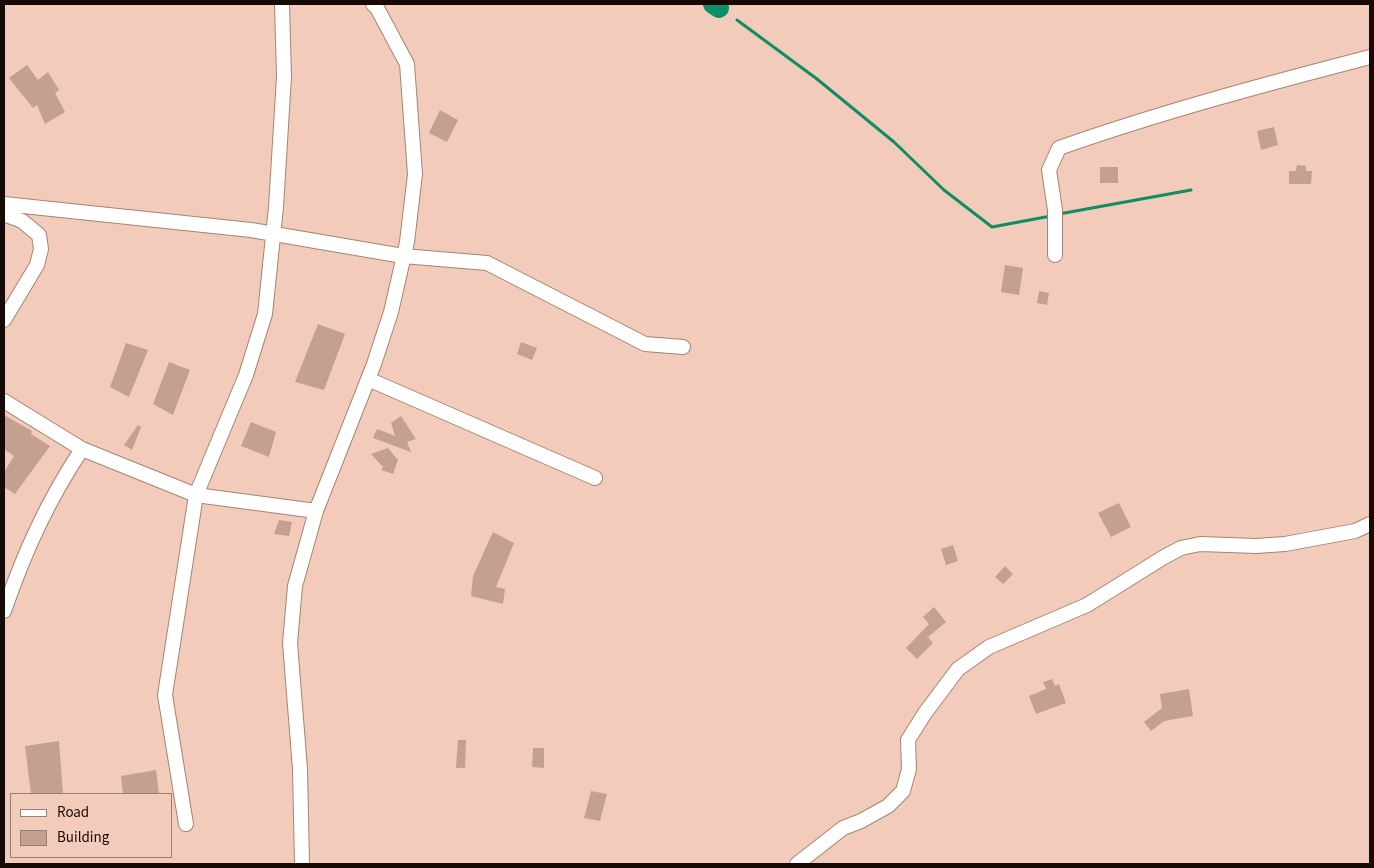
<!DOCTYPE html>
<style>
body{margin:0}
#map{position:relative;width:1374px;height:868px;overflow:hidden;background:#f3cbbb;font-family:"Source Sans 3",sans-serif}
canvas{display:block}
.frame{position:absolute;inset:0;border:5px solid #170a05;pointer-events:none}
.legend{position:absolute;left:10px;top:793px;width:162px;height:65px;box-sizing:border-box;background:#f3cbbb;border:1px solid #9b7e72;margin:0;padding:6px 9px;list-style:none;font-size:15px;color:#170a05}
.legend li{display:flex;align-items:center;gap:10px;height:25px}
.legend b{width:25px;border:1px solid #9b7e72}
</style>
<div id="map">
<canvas width="1374" height="868"></canvas>
<div class="frame"></div>
<ul class="legend">
<li><b style="height:6px;background:#fff"></b>Road</li>
<li><b style="height:14px;background:#c59f8f"></b>Building</li>
</ul>
</div>
<script>
const context = document.querySelector('canvas').getContext('2d');
context.lineJoin = 'round';
function trace(path, color, width, dash) { context.strokeStyle = color; context.lineWidth = width; context.lineCap = dash ? 'butt' : 'round'; context.setLineDash(dash || []); context.stroke(path); }
function fillPath(path, color) { context.fillStyle = color; context.fill(path, 'evenodd'); }
trace(new Path2D(`
 M737,20L817,79L894,142L944,190L992,227L1051,216
 M1059,214L1191,190`), '#0d8e65', 3);
trace(new Path2D(`
 M713,4L719,8`), '#0d8e65', 20);
fillPath(new Path2D(`
 M27,65L38,80L48,72L59,90L55,93L65,112L45,124L37,105L33,108L9,78Z
 M440,110L458,120L447,142L429,133Z
 M1274,127L1278,145L1261,150L1257,131Z
 M1297,165L1306,166V171H1312L1311,184H1289V171H1296Z
 M1100,167H1118V183H1100Z
 M1005,265L1023,268L1019,295L1001,292Z
 M1039,291L1049,293L1047,305L1037,303Z
 M318,324L345,334L324,390L295,382Z
 M521,342L537,348L532,360L517,354Z
 M126,343L148,350L129,397L110,387Z
 M169,362L190,370L173,415L153,404Z
 M4,415L32,431L31,434L50,446L15,494L4,487V472L14,456L4,449Z
 M401,416L416,439L407,442L411,452L373,438L377,429L395,436L391,423Z
 M251,422L276,432L269,457L241,446Z
 M138,425L141,427L132,450L124,445Z
 M388,448L398,460L393,474L381,470L383,467L371,454Z
 M1119,503L1131,527L1111,537L1098,513Z
 M279,520L292,522L289,536L274,534Z
 M493,532L514,543L496,587L505,589L503,604L471,596L473,576Z
 M953,545L958,561L946,565L941,549Z
 M1005,566L1013,574L1003,584L995,577Z
 M934,607L946,622L928,637L933,643L917,659L906,648L929,624L923,617Z
 M1052,679L1055,686L1059,684L1066,703L1036,714L1029,696L1046,689L1043,682Z
 M1189,689L1193,716L1164,721L1151,731L1144,722L1162,708L1160,694Z
 M458,740H466L465,768H456Z
 M59,741L63,794H31L25,746Z
 M533,748H544V768L532,767Z
 M156,770L159,794H123L121,776Z
 M591,791L607,794L600,821L584,818Z`), '#c59f8f');
const minor = new Path2D(`
 M4,204L251,230L403,256L487,263L645,344L683,347
 M4,214L22,221L39,235L41,249L37,265L4,320
 M1055,255V210L1049,170L1059,148C1161,112 1266,84 1370,57
 M368,379L595,478
 M4,401L82,449L196,495L316,511
 M4,611C25,551 47,502 82,449
 M186,824L165,695L196,495L246,375L265,314L276,207L284,77L282,4
 M302,864L300,769L290,643L295,586L316,511L374,364L391,312L407,242L415,174L407,64L377,8L373,4
 M797,864L843,828L861,821L888,806L903,791L909,769L908,740L925,713L958,669L989,647L1087,605L1164,557L1181,548L1200,544L1256,546L1285,544L1355,531L1370,524`);
trace(minor, '#a78373', 16);
trace(minor, '#fff', 14);
</script>
